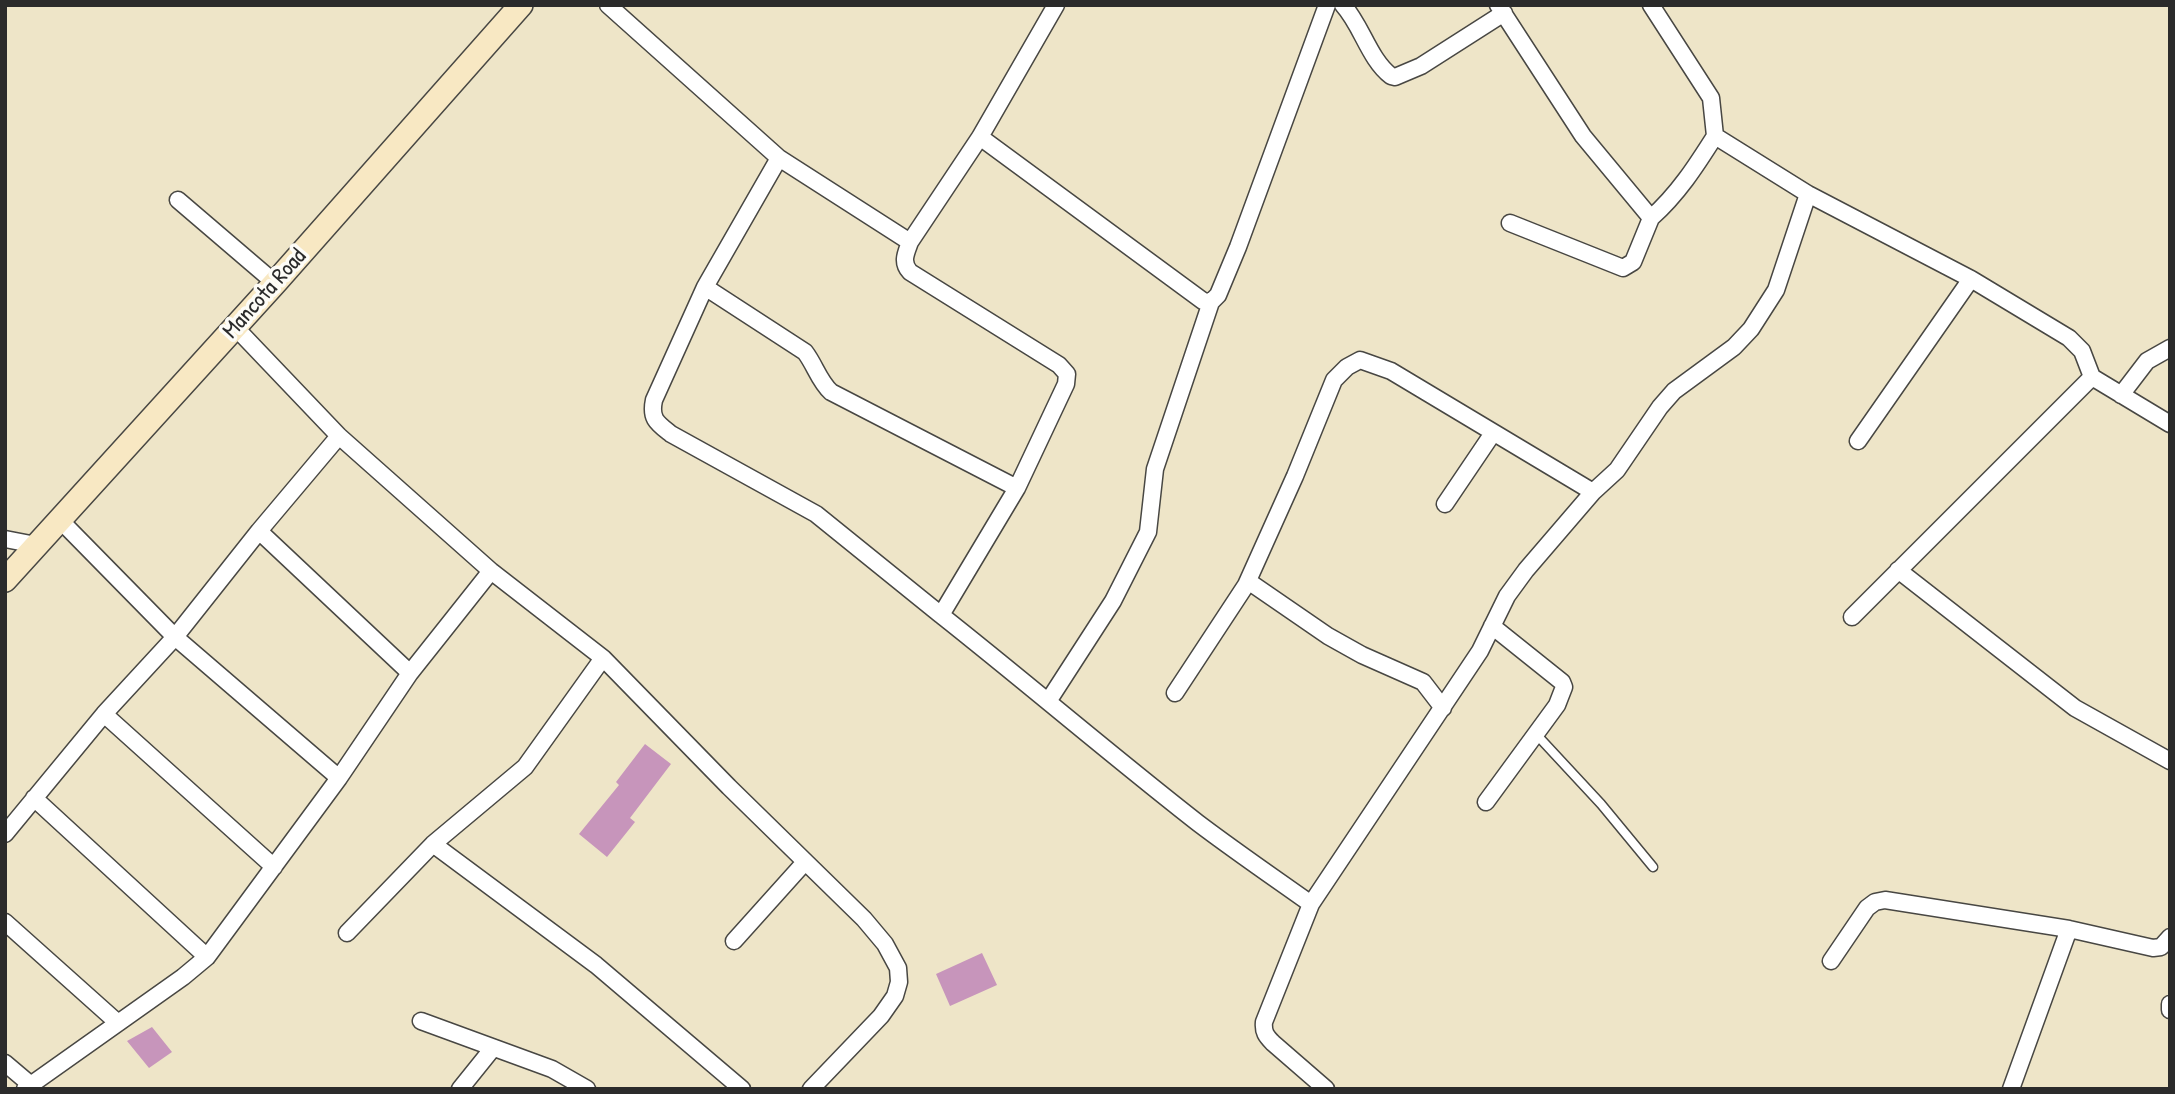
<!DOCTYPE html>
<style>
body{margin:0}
#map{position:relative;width:2175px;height:1094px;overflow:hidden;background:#eee5c8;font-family:"Patrick Hand",sans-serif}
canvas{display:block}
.frame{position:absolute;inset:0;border:7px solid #2b2b2b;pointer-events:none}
</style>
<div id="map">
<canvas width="2175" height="1094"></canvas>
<div class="frame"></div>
</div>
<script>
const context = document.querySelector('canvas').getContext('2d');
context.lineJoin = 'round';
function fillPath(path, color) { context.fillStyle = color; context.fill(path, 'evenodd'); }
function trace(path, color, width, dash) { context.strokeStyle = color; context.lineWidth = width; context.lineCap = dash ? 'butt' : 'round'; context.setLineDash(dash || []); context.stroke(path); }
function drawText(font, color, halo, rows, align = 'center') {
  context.font = font + ' "Patrick Hand",sans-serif'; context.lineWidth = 7; context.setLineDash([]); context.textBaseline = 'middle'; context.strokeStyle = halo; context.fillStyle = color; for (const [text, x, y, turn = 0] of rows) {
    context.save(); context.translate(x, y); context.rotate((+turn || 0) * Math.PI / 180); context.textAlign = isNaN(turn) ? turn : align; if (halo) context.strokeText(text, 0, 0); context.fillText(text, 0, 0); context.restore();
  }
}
fillPath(new Path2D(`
 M645,744L671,764L630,818L635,822L607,857L579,834L619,785L616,782Z
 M982,953L997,985L950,1006L936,974Z
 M152,1027L172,1052L149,1068L127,1041Z`), '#c795bb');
const service = new Path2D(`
 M1536,734L1601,804L1653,867`);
const minor = new Path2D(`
 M608,5L779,158L910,242
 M1056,5L980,137L910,242C906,253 901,262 910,272L1059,365L1067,374L1066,384L1017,488L941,615C1027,683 1111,755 1198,823C1235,851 1273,877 1311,904
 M1343,5C1362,26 1369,59 1391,76L1395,77L1421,66L1504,13
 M1498,5L1583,136L1651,218C1678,194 1696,166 1715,136
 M1651,5L1711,98L1715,136L1808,194L1971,279L2069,338L2082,351L2092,377L2170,424
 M980,137L1203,301L1211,302L1218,295L1238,247L1327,5
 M779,158L705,287L654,400C650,419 657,423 671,434L816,514L941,615
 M178,200L275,283
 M1510,223L1623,268L1633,262L1651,218
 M705,287L805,352C815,365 819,381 831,392L1017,488
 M235,327L339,436L491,571L603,658L729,787L864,919L885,944L898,968L899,982L895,996L881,1016L811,1089
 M2121,395L2147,361L2170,348
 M1858,441L1971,279
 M1445,504L1493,433
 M60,520L175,637L339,778
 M259,531L410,673
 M5,539L36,545
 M1898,570L2075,708L2170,761
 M1248,581L1328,636L1362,655L1423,682L1443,708
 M1852,617L2092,377
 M1175,693L1246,585L1295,476L1334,380L1347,367L1360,360L1391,371L1593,492
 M1049,700L1113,601L1148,532L1155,469L1211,302
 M104,714L274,867
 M34,798L207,957
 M1486,802L1557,705L1564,687L1562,682L1492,626
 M5,834L104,714L175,637L259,531L339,436
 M433,844L596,965L742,1089
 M5,922L118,1023
 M347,933L433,844L525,767L603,658
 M734,941L805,862
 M1831,961L1867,908L1875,902L1885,900L2069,929L2153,948L2161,947L2170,937
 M2170,1004V1010
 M421,1021L552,1069L587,1089
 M5,1063L31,1085
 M25,1089L183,977L207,957L339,778L410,673L491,571
 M460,1089L493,1048
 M1326,1089L1273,1043C1266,1036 1263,1032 1264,1022L1311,904L1480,651L1507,596L1526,570L1593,492L1617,470L1660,407L1674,391L1734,347L1751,329L1776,290L1808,194
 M2011,1089L2069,929`);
const secondary = new Path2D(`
 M5,580L275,283L521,5`);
trace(service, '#484743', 11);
trace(minor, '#484743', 19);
trace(secondary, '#484743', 26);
trace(service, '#fff', 8);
trace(minor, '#fff', 16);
trace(secondary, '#f8e8c3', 23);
drawText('23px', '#2b2b2b', '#fdfcf7', [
 ["Mancota Road",265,294,-48]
]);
</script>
